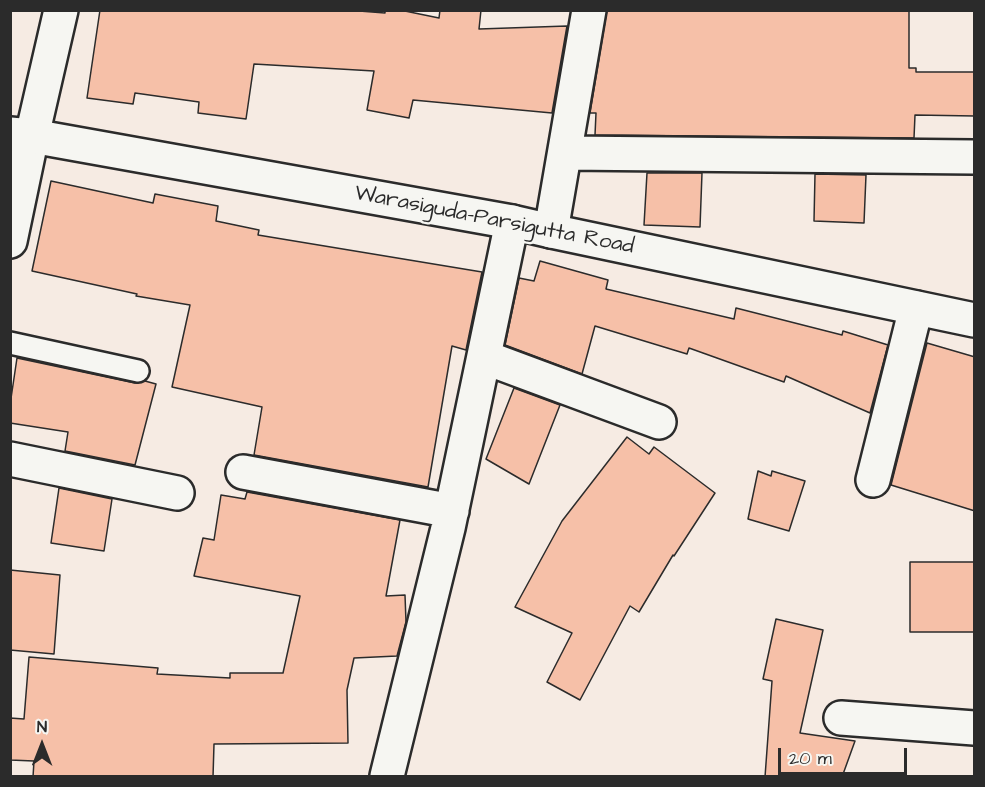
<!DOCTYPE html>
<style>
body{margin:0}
#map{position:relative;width:985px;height:787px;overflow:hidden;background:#f6ebe3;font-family:"Architects Daughter",sans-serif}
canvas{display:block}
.frame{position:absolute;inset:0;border:12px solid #2b2b2b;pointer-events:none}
.north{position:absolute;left:12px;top:715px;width:60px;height:60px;-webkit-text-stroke:4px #f6f6f2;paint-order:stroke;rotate:0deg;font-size:16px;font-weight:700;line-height:24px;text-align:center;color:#2b2b2b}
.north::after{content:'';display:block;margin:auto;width:21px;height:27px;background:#2b2b2b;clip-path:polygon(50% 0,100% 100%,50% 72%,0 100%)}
.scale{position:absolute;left:778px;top:748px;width:129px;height:27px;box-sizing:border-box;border:3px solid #2b2b2b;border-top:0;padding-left:8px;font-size:18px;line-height:21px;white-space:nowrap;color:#2b2b2b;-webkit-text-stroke:4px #f6f6f2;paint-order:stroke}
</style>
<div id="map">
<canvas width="985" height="787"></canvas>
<div class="frame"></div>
<div class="north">N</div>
<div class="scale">20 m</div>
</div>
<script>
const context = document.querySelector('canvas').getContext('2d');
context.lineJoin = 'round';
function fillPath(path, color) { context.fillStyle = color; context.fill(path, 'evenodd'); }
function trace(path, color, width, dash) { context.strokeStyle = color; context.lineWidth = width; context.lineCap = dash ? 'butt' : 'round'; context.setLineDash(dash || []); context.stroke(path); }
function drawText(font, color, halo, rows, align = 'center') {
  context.font = font + ' "Architects Daughter",sans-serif'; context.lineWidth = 4.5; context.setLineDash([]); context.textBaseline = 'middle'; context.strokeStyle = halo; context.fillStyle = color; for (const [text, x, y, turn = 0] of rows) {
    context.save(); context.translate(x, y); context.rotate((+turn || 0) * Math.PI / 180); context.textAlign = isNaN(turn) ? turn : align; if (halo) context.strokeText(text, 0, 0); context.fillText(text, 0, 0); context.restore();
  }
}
const building = new Path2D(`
 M100,10H346L385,13V10H400L439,18L440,10H481L479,29L567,26L552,113L413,100L409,118L367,110L374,71L254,64L246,119L198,113L199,102L135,93L133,104L87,98Z
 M607,10H909V68H916V72H975V116L915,115L914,138L595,135L596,113H590Z
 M647,173H702L700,227L644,225Z
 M815,174L866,175L864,223L814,221Z
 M51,181L153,203L155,194L218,206L216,221L259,230L258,235L482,272L466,350L452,346L428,487L254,455L262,407L172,387L190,305L136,296L137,294L32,271Z
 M540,261L608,280L606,289L734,319L736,308L842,335L843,331L888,345L870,413L786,376L784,382L689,348L687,354L595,326L582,374L505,345L519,278L534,281Z
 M927,343L975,357V511L891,485Z
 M17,358L135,383L145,381L156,384L135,465L65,451L68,432L10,423V405Z
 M514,388L560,405L529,484L486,459Z
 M627,437L649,454L654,447L715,493L674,556L673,555L639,612L630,606L580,700L547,682L572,633L515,607L562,521Z
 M758,471L771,476L772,471L805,481L789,531L748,519Z
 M59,488L112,499L104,551L51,543Z
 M247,492L400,520L386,596L405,595L406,622L397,656L354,658L347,690L348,743L214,744L213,777H33L34,761L10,760V718L24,719L29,657L158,668L157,674L230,678V673H283L300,596L194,576L203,538L214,540L221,495L245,499Z
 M910,562H975V632H910Z
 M10,570L60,575L54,654L10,650Z
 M776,619L823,630L800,733L855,741L842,777H765L772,681L763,679Z`);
fillPath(building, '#f6c0a8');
trace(building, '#2b2b2b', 1.5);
const service = new Path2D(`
 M10,343L138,371`);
const minor = new Path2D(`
 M566,153L974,157
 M551,231L589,10
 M10,241L32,136L61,10
 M484,357L659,422
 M10,459L177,493
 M243,472L452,511
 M873,480L916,308
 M841,718L974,728
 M387,776L448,528L512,222`);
const tertiary = new Path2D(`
 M10,134L32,136L512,222L551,231L974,320`);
trace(service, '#2b2b2b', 26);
trace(minor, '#2b2b2b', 38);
trace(tertiary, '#2b2b2b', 38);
trace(service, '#f6f6f2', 21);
trace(minor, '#f6f6f2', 33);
trace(tertiary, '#f6f6f2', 33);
drawText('22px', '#2b2b2b', '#f6f6f2', [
 ["Warasiguda-Parsigutta Road",494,221,11]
]);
</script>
